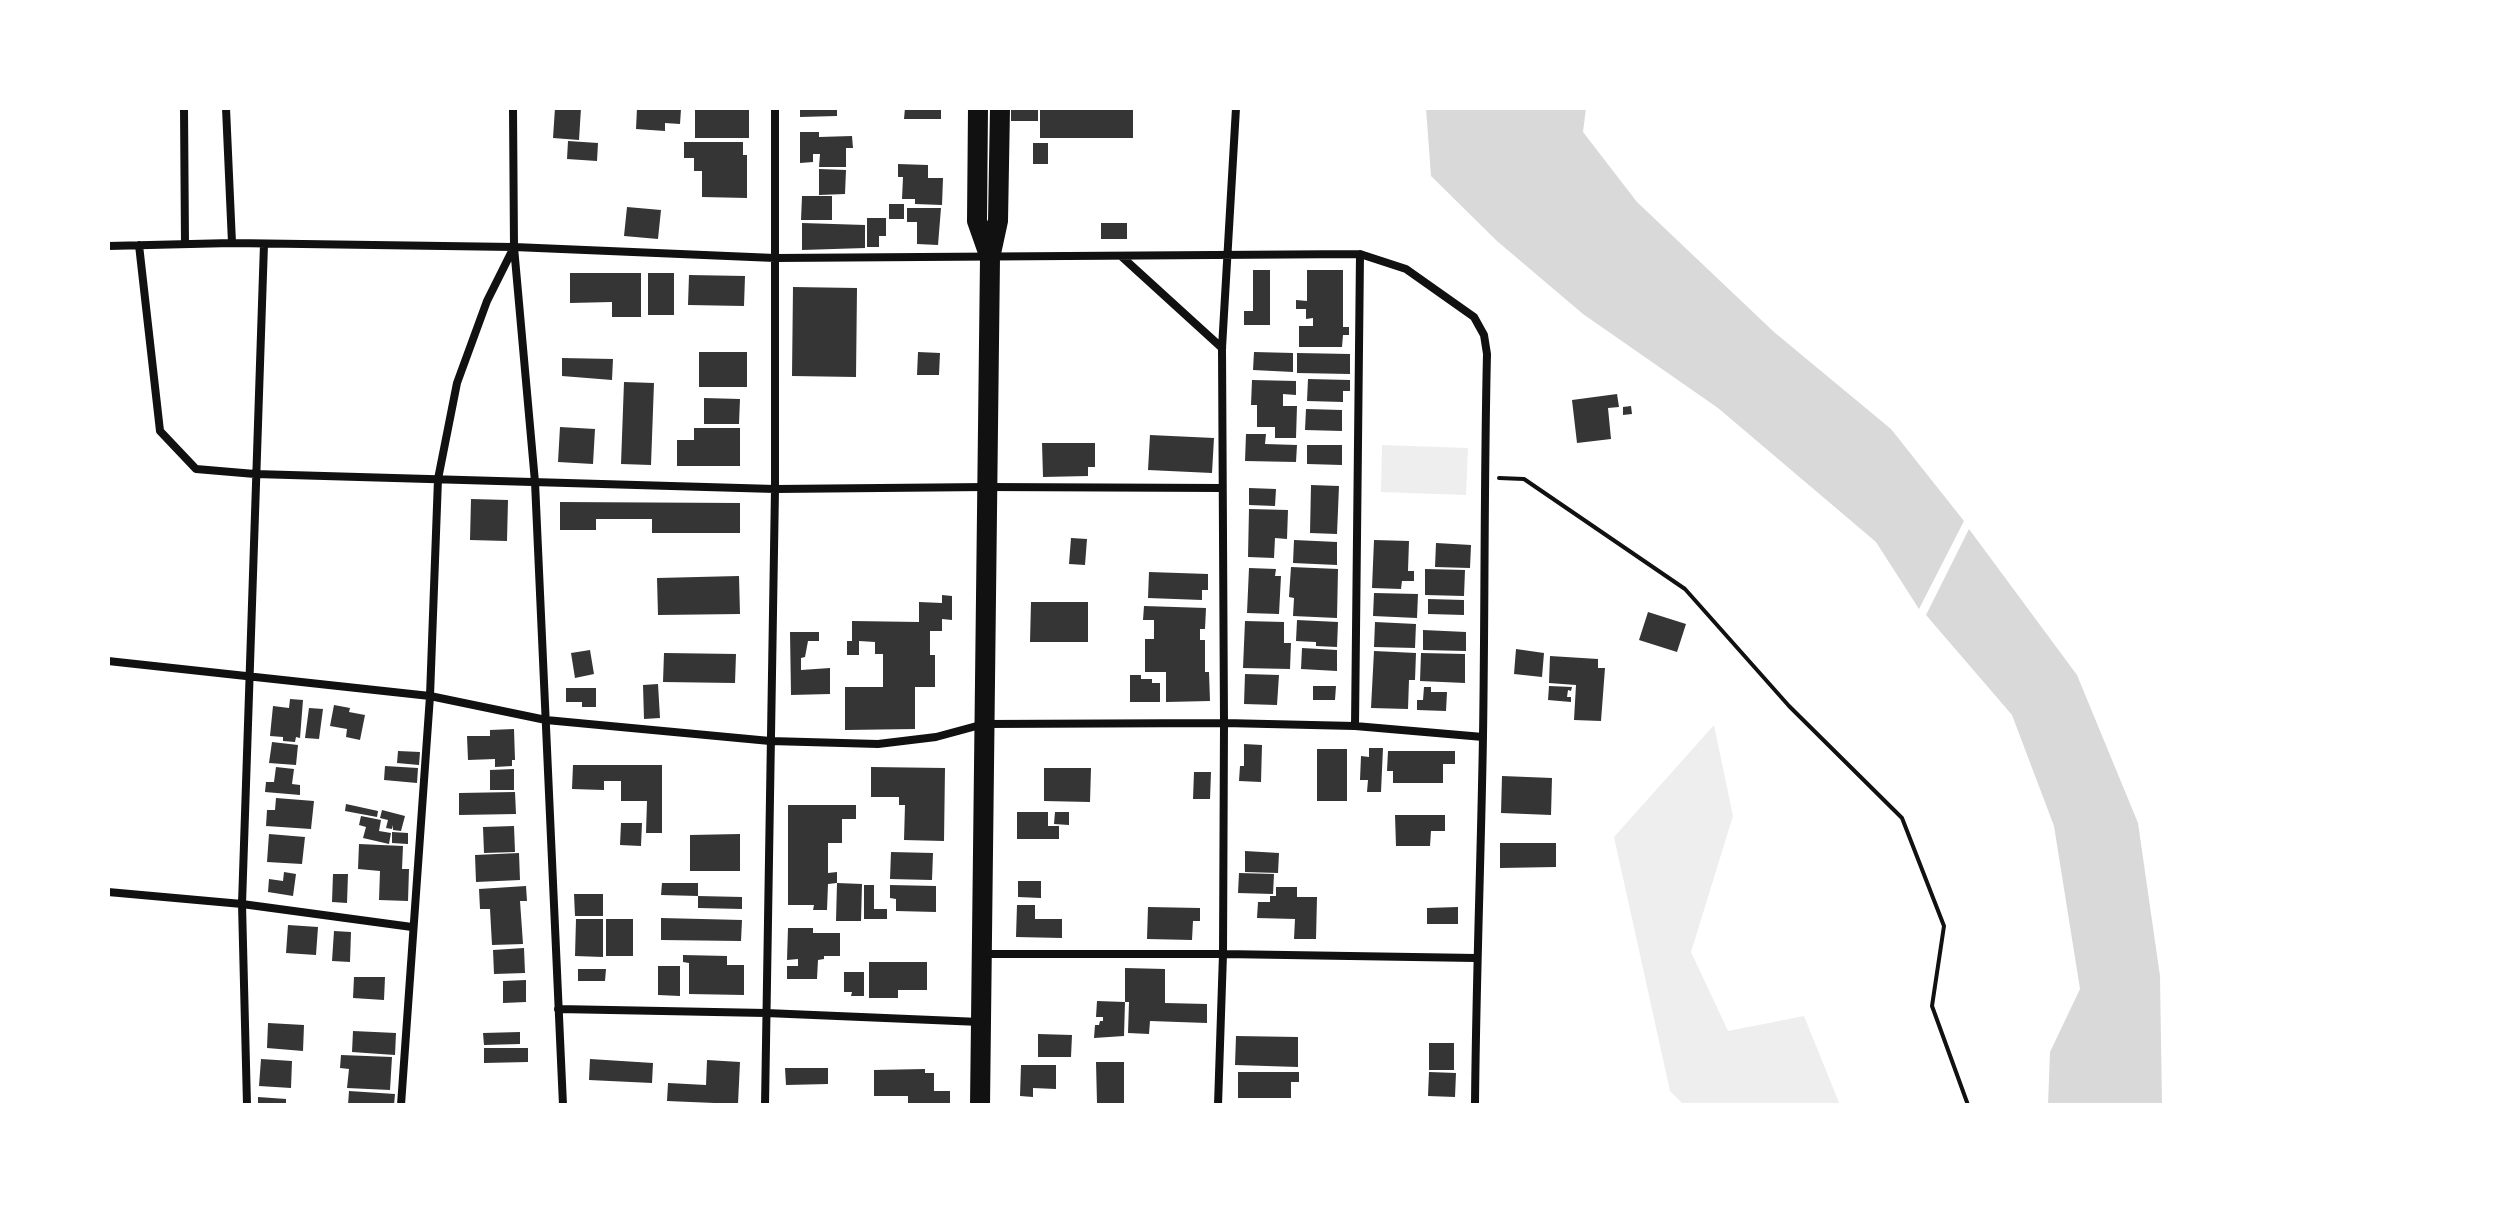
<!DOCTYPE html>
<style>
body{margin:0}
#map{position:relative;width:2507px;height:1213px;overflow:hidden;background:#fff;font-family:"Times New Roman",serif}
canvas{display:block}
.frame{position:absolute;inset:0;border:110px solid #fff;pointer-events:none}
</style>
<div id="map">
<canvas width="2507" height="1213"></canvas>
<div class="frame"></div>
</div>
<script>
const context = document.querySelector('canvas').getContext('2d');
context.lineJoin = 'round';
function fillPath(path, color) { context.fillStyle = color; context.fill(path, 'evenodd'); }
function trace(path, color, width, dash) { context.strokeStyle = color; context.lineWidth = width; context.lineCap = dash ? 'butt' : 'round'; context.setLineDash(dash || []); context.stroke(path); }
fillPath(new Path2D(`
 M1382,445L1468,448L1466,495L1381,492Z
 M1714,725L1733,816L1691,952L1728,1031L1804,1016L1840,1105H1684L1670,1091L1614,837Z`), '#eee');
fillPath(new Path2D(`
 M1426,108H1586L1583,132L1637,202L1774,332L1891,429L1964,521L1919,609L1876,542L1718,408L1583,314L1497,241L1431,176Z
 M1969,529L2077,675L2138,823L2160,976L2162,1105H2048L2050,1052L2080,989L2054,826L2012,715L1926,615Z`), '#d9d9d9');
fillPath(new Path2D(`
 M555,108H581L579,140L553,138Z
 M637,108L681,109L680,124L665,123V131L636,129Z
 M695,108H749V138H695Z
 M800,108H837V116L800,117Z
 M905,108H941V119H904Z
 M1011,108H1038V121H1011Z
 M1040,108H1133V138H1040Z
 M800,132H819V137L852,136L853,148H846V167H819L820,154H813V162L800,163Z
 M568,141L598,143L597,161L567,159Z
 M684,142H743V155H747V198L702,197V171H694V158H684Z
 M1033,143H1048V164H1033Z
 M898,164L928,165V178H943L942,205L915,204V199H902L903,177H898Z
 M819,169L846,170L845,194L819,195Z
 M802,196H832V220H801Z
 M889,204H904V219H889Z
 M627,207L661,210L658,239L624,236Z
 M907,208H941L938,245L917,244V222H907Z
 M867,218H886V236H879V247H867Z
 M802,223L865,225V248L802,250Z
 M1101,223H1127V239H1101Z
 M1253,270H1270V325H1244V311H1253Z
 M1307,270H1343V327H1349V335H1343L1342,347H1299V326H1313V318L1306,319V309H1296V300L1307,301Z
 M570,273H641V317H612V302L570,303Z
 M648,273H674V315H648Z
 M689,275L745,276L744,306L688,305Z
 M793,287L857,288L856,377L792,376Z
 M699,352H747V387H699Z
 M918,352L940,353L939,375H917Z
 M1254,352L1293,353V372L1253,370Z
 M1297,353L1350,354V374L1297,373Z
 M562,358L613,359L612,380L562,376Z
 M1308,379L1350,380V391H1343V402L1307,401Z
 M1252,380L1296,381V395L1283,394V406H1297L1296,438H1275V427H1257V405H1251Z
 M624,382L654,383L651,465L621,464Z
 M1617,394L1619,407L1608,408L1611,439L1577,443L1572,400Z
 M704,398L740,399L739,424H704Z
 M1631,406L1632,414L1623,415V407Z
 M1306,409L1342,410V431L1305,430Z
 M560,427L595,429L593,464L558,462Z
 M694,428H740V466H677V440H694Z
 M1246,434H1266L1265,444L1297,445L1296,462L1245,461Z
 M1150,435L1214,438L1212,473L1148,470Z
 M1042,443H1095V467H1088V476L1043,477Z
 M1307,445H1342V465L1307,464Z
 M1311,485L1339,486L1337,534L1310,533Z
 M1249,488L1276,489L1275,506L1249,505Z
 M471,499L508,500L507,541L470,540Z
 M560,502L740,503V533H652V519H596V530H560Z
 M1249,509L1288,510L1287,539L1275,538L1274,558L1248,557Z
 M1071,538L1087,539L1085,565L1069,564Z
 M1294,540L1337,542V565L1293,563Z
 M1374,540L1409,541L1408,571H1414V581H1402L1401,589L1372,588Z
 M1436,543L1471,545L1470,568L1435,567Z
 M1291,567L1338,569L1337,618L1293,616L1294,598L1289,597Z
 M1249,568L1276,569L1275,576H1281L1279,614L1247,613Z
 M1425,569L1465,570L1464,596L1425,595Z
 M1149,572L1208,574V590H1202V600L1148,598Z
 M739,576L740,614L658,615L657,578Z
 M1374,593L1418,594L1417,618L1373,616Z
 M942,595L952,596V620L942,619V631H930V655H935V687H915V729L845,730V687H883V654H875V642L859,641V655H847V641H852V621L919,622V602L942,603Z
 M1428,599L1464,600V615L1428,614Z
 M1031,602H1088V642H1030Z
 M1144,606L1206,608L1205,629H1200V640H1205V672H1209L1210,701L1166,702V672H1145V639H1154V620H1143Z
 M1648,612L1686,624L1677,652L1639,640Z
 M1297,620L1338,622L1337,647L1316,646V642L1296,641Z
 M1245,621L1284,622V643H1291L1290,669L1243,668Z
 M1375,622L1416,624L1415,648L1374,647Z
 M1423,630L1466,632V651L1423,650Z
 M790,632H819V641H808L805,657L801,658V670L830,668V694L791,695Z
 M1302,648L1337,650V671L1301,669Z
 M1516,649L1544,653L1542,677L1514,674Z
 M590,650L594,674L575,678L571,653Z
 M1374,651L1416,653L1415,680H1409L1408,709L1371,708Z
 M664,653L736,654L735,683L663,682Z
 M1421,653L1465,654V683L1420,681Z
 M1550,656L1598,659V668H1605L1601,721L1574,720L1576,685L1549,683Z
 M1245,674L1279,675L1277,705L1244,704Z
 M1130,675H1141V679H1152V683H1160V702H1130Z
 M658,684L660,718L644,719L643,685Z
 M1313,686H1336L1335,700H1313Z
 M1549,686L1572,687L1571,691L1568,690L1567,697H1571V702L1548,700Z
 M1424,687H1431V692H1447L1446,711L1417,710V700H1423Z
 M566,688H596V707H582V702H566Z
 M290,699L303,700L300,738L296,737L295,742L283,741V737L270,736L273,706L289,708Z
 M334,705L350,708L349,712L365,715L360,740L346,737L347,729L330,726Z
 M309,708L323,709L319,739L305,738Z
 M514,729L515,760H512V766L495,767V759L468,760L467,736H490V730Z
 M272,742L298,745L296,765L269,763Z
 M1244,744L1262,745L1261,782L1239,781L1240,766H1244Z
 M1369,748H1383L1381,792H1367L1368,780H1360L1361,756L1369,757Z
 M1317,749H1347V801H1317Z
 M398,751L420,752L419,765L397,763Z
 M1388,751H1455V764H1443V783H1393V771H1387Z
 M573,765H662V833H646L647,801H621V781H604V790L572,789Z
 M385,766L418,768L417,783L384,780Z
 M276,767L294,769L292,784L300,785V795L265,792L266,782H274Z
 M871,767L945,768L944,841L904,840L905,805H899V797H871Z
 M1044,768H1091L1090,802L1044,801Z
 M514,769V790H490V770Z
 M1194,772H1211L1210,799H1193Z
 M1502,776L1552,778L1551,815L1501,813Z
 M515,792L516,814L459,815V793Z
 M276,798L314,801L311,829L266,826L267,810H275Z
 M346,804L378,811L377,817L345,811Z
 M788,805H856V819H842V843H828V873L837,872V883L828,884L827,910H813L814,905H788Z
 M382,810L405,816L401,831L393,830V825L392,829L386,828L388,820L380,818Z
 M1017,812H1048V826H1059V839H1017Z
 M1055,812H1069V825L1054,824Z
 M1395,815H1445V831H1431L1430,846H1396Z
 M361,816L381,820L379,831L391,833L389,844L363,838L366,827L359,825Z
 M621,823H642L641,846L620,845Z
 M514,826L515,852L484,853L483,827Z
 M392,832L408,833V844L392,843Z
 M269,834L305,837L302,864L267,862Z
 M740,834V871H690V835Z
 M1500,843H1556V867L1500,868Z
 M359,844L403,846L402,869H409L408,901L379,900L380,871L358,869Z
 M1245,851L1279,853L1278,873L1245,872Z
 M891,852L933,853L932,880L890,879Z
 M519,853L520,880L476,882L475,855Z
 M284,872L296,874L293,896L268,892L269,879L283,881Z
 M1239,873L1274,874L1273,894L1238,893Z
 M333,874H348L347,903L332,902Z
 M1018,881H1041V898L1018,897Z
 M662,883H698V896L742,897V909L698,908V896L661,895Z
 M837,883L862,884L861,921H836Z
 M864,885H874V909H887V919H864Z
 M890,885L936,886V912L896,911V899L890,898Z
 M526,886L527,901H520L523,944L492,945L490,909H480L479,889Z
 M1276,887H1297V897H1317L1316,939H1294L1295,919L1257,918L1258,902H1270V896H1276Z
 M574,894H603V916H575Z
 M1017,905H1035V919H1062V938L1016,937Z
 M1148,907L1200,908V921H1193L1192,940L1147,939Z
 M1458,907V924H1427V908Z
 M661,918L742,920L741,941L661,940Z
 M576,919H603V957L575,956Z
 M606,919H633V956H606Z
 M288,925L318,927L316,955L286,953Z
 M788,928H813V933H840V956H824V959L818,960L817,979H787V966H798V959L787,960Z
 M334,931L351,932L350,962L332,961Z
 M524,948L525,973L494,974L493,950Z
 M683,955L727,956V965H744V995L689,994V963L683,962Z
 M869,962H927V990H898V998H869Z
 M658,966H680V996L658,995Z
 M1125,968L1165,969V1003L1207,1004V1023L1150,1021L1149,1034L1128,1033L1129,1002H1125L1124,1036L1094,1038L1095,1025H1099L1100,1021H1103V1017H1096L1097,1001L1125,1002Z
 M578,969H606L605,981H578Z
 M844,972H864V996H851L852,992H844Z
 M354,977H385L384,1000L353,998Z
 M526,980V1002L503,1003V981Z
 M268,1023L304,1025L303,1051L267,1048Z
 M353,1031L396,1033L395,1055L352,1052Z
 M520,1032V1044L484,1045L483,1033Z
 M1038,1034L1072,1035L1071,1057H1038Z
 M1236,1036L1298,1037V1067L1235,1065Z
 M1429,1043H1454V1070H1429Z
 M484,1048H528V1062L484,1063Z
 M341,1055L392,1057L390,1090L347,1088L349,1069L340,1068Z
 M261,1059L292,1061L291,1088L259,1086Z
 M590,1059L653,1063L652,1083L589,1080Z
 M707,1060L740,1062L738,1104L667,1101L668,1083L706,1085Z
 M1096,1062H1124V1103H1097Z
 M1021,1065H1056V1089L1033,1088V1097L1020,1096Z
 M785,1068H828V1084L786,1085Z
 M925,1069V1073H934V1091H950V1105H908V1096H874V1070Z
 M1238,1072H1299V1082H1291V1098H1238Z
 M1429,1072L1456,1073L1455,1097L1428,1096Z
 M349,1091L395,1094L394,1105H348Z
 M258,1097L286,1099V1105H258Z`), '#353535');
trace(new Path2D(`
 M1499,478L1524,479L1685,589L1789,706L1902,818L1944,926L1932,1006L1968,1105`), '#111', 4);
trace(new Path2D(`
 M184,108L185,244
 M226,108L232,243
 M513,108L514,247L535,482L563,1105
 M139,245L160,431L196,469L255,474L775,489L986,487L1222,488
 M108,246L232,243L514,247L775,258L1360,254L1406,269L1474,317L1484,335L1487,354C1484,481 1485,608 1483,736C1481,859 1476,982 1475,1105
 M1121,256L1222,348
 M108,661L430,696L546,720L770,741L878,744L936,737L984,724L1224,723L1355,726L1483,737
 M1355,726L1360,254
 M108,892L242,904L412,927
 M984,954H1223L1476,958
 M558,1009L766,1013L980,1022
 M247,1105L242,904L264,244
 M401,1105L430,696L438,479L457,383L487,301L513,249
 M765,1105L775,489V108
 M1218,1105L1223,954L1224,723L1222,348L1236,108`), '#111', 8);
trace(new Path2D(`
 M978,108L977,221L990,258
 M980,1105L990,258L998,221L1000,108`), '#111', 20);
</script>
